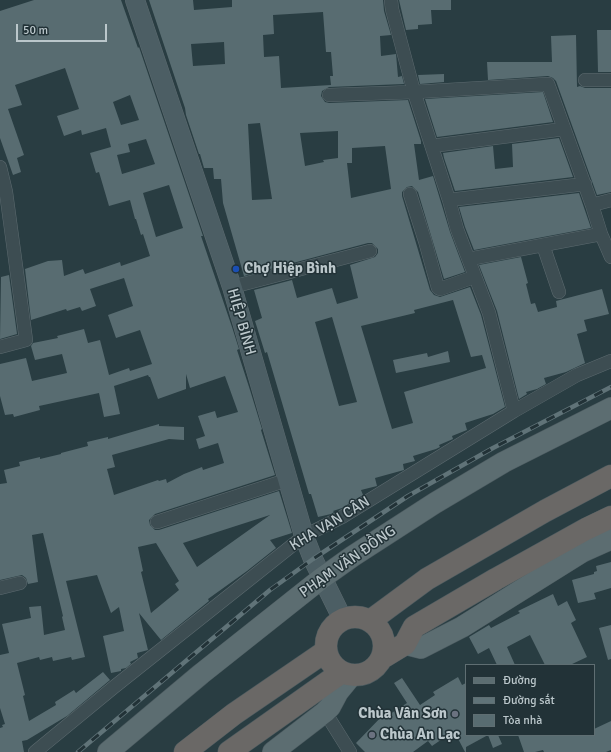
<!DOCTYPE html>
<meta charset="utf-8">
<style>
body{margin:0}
#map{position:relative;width:611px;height:752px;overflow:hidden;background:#293d42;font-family:Signika,sans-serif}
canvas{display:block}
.legend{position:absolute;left:465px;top:664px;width:130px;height:72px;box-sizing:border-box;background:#223237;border:1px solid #5f6e72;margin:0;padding:5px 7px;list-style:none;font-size:12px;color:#bbc7cb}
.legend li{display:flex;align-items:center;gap:8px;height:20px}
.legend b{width:20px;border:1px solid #5f6e72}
.scale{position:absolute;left:16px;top:24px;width:91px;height:18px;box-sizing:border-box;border:2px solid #bbc7cb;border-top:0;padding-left:5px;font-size:12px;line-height:14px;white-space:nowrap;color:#bbc7cb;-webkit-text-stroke:3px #223237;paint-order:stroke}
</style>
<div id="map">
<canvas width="611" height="752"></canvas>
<ul class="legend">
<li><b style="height:5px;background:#5c6d71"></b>Đường</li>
<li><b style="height:5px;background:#607378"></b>Đường sắt</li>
<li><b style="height:11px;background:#586c71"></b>Tòa nhà</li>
</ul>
<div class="scale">50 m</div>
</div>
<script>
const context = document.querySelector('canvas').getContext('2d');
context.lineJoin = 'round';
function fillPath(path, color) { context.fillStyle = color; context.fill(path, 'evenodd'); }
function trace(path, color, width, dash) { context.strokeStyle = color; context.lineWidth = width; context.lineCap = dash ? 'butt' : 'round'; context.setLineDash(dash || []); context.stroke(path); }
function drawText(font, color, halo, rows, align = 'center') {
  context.font = font + ' Signika,sans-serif'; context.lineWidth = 3; context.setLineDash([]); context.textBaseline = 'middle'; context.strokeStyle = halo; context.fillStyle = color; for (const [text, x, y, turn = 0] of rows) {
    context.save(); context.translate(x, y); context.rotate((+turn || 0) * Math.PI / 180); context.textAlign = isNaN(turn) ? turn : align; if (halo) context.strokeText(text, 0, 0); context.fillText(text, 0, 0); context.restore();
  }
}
fillPath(new Path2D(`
 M34,0H121L138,48L139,47L203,236H201L232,327L239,349L237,350L250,390L262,429L261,430L275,475L155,514L149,520L150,525L155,530H159L279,491L292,533L270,540L276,548L247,571L208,599L209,601L161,640L139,613L148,650L137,653L138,658L130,662L131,664L126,668L121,669V671L111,673L103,636L124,631L119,607L111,613L97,575L66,581L85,657L72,660L71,657L53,661L52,657L40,660L39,657L17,663L25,695L23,696L29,721L56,705L55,702L74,690L76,693L103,672L110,680L67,716L27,740L22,741L24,752H0V728L3,727L2,725L5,724L0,708V655L9,653L2,624L31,618L29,607L41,606L44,635L65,630L62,617L63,616L43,533L32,535L38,582L28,584L26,578L22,575L0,580V484L7,483L4,470L20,466L19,462L40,457V459L61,454V453L88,446L87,442L108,437V439L159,424V426L184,427V440L169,439L112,455L115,467L107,469L114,495L158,480L159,481L166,479L167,483L184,474L202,467L203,470L224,463L218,443L199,449L196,439L205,436L198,416L215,411L217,418L238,412L225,376L190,388L186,374V389L158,399L150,377H149L148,375L114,386L120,414L104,417L99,393L39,406L40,410L14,417L13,414L5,415L0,396V364L26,358L32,381L67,373L62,354L35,360L31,346L33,343L58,338L57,336L84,329L88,343L100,340L109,375L129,368L130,371L152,364L140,330L116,338L108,315L133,306L124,278L90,289L96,306L82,311L80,307L67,311L66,309L31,320L25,269L48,261L62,260L64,276L83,269L85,274L120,262L121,266L150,256L143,234L141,235L136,219H135L130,200L109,206L99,172L96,173L90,153L111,147L106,128L82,135L81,130L64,136L57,116L79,109L65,68L15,85L22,105L8,109L24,155L17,158L21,172L13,175L0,138V11ZM130,95L139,120L121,125L113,102ZM146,139L155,164L122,174L117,155L130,152L128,144ZM169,185L183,228L156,237L143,193ZM270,515L197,567L183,543ZM156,543L179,581L175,584L179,590L151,613L141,572L143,571L138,547Z
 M149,0H193L194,10L232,7V0H383L384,11L391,35L380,36L381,56L396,54L398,77L402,76L404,84L329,87L322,91L321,96L325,102L329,103L408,100L421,141V144H414L419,180L433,176L450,232L465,272L444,279L418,192L412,186L407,187L402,192V196L430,290L434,295L440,297L470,287L481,315L505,407L493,414L465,423L467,430L452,436L453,439L439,445L440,447L436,449L413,456L415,461L403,464L404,470L375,478L377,486L361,490L363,495L342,508L333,511L334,512L331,514L318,517L311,494H309L267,352L265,353L255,321L262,318L254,290L292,280L297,298L332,288L337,304L358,298L350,265L375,257L378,253V249L372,243H368L244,276L223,203L221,179H214L213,168H204L200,154H199L186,115L185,108ZM323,12L326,52H331L333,76H330L331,85L281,88L279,56L264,57L263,35L274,34L273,15ZM224,42L225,64L193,66L191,44ZM260,123L272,199L252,200L248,124ZM338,131V158L323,160L324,162L305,166L300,133ZM385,146L391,189L351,198L347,163H352V148ZM453,300L471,357L482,355L486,368L404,392L413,423L392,429L361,326L415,313L414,310ZM332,317L357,402L339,406L315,322Z
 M399,0H451V10H431L432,24L418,25V29L406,30Z
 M597,30H611V72H598Z
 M576,35L577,87L580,86L585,88H611V192L597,195L556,81L553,78L548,76L488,80L487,62H552L551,36Z
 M444,74V82L420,84L418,75Z
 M543,92L553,122L437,137L425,99Z
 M559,138L573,177L455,191L444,158L443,153L493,146L495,169L513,167L512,144Z
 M579,193L591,228L474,250L465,227L459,207Z
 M521,257L528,283L526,284L531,304L535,303L538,312L557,307L556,301L602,289L609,314L584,320L587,331L577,334L585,363L566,372L544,378L546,384L537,389L526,392L527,394L519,399L497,311L479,265Z
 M9,275L17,334L0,339L1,277Z
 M448,351L450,362L396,373L393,360L427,353L428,357Z
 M611,562V588L594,593L596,599L578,603L572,580L594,574V572L597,571L596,566Z
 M553,594L558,606L567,601L576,620L571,623L587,657L570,665H545L530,635L507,647L515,665H497L489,648L478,654L469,637L489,625L491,628L520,613L518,611Z
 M611,625V659L608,660L599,628Z
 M458,677L462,685L466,683V735H498L502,744L493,748L488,735L466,747V752H465L454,731L432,746L428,741L413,752H365L356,743L385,713L387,716L407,703L394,683L402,678L420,705L435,695L433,692Z
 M611,721V750L606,752H544L543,750L535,752H524L518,735H594V729Z`), '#586c71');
const minor = new Path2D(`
 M391,0L392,9L414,92L449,200L457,229L489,313L514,411
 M585,80H611
 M329,95L414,92L548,84L592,205L601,234L611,257
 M432,146L564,129
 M0,167L6,192L26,340L0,347
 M410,194L425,241L438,288L440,289L474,277
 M449,200L585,184
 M592,205L611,200
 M543,245L559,292
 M469,259L601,234
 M232,287L370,251
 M157,522L287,480
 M0,588L20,583
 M325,712L350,752
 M35,752L114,687L304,536L342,517L514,411L577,375L611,361`);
const secondary = new Path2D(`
 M135,0L232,287L304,536L313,559L343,620`);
const primary = new Path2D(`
 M405,644L421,648L462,627L582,552L611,539
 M108,752L201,674L322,578L353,556L435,503L504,462L611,408
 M273,752L325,712L330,707L338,692L352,675`);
const trunk = new Path2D(`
 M326 646a29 29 0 1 1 58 0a29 29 0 1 1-58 0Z
 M370,621L427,579L545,511L611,476
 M382,658L405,644L414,627L496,579L586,529L611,517
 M185,752L234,714L326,651
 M229,752L342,672`);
trace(minor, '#5c6a6f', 14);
trace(secondary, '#5c6a6f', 20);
trace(primary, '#4a595e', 22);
trace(trunk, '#4b5a5f', 23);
trace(minor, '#3d4d52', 13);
trace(secondary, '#4c5e64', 19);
trace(primary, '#5c6d71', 21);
trace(trunk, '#6a6866', 22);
const rail = new Path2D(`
 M78,752L270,590L313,559L408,496L493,448L611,387`);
trace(rail, '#607378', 4.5);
trace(rail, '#223237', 3, [9]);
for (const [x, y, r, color] of [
 [236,269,4,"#1a4fb4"],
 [455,714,4,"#6b7280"],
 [372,735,4,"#6b7280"]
]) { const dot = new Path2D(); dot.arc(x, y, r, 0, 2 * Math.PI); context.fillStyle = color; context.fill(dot); trace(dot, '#223237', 1.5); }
drawText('bold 15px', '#bbc7cb', '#223237', [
 ["Chợ Hiệp Bình",244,269],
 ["Chùa Vân Sơn",447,714,"right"],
 ["Chùa An Lạc",380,735]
], 'left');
drawText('15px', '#bbc7cb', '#223237', [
 ["HIỆP BÌNH",241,322,74],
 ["KHA VẠN CÂN",330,524,-31],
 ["PHẠM VĂN ĐỒNG",348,562,-35]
]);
</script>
